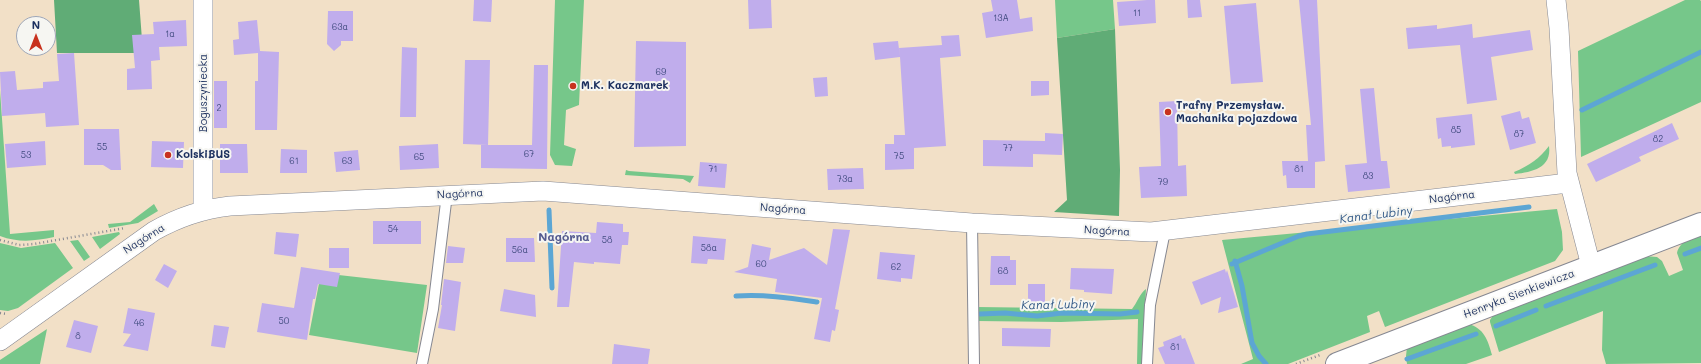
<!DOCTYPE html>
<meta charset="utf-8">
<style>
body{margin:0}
#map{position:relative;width:1701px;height:364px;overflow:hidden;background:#f2e0c7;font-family:Mali,sans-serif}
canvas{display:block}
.north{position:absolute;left:16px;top:16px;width:40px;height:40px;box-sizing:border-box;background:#f6f6f2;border:1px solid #9ea6b7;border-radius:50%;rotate:0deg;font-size:11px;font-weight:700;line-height:16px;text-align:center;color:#1b2f5e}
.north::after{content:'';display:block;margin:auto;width:14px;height:18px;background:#c8321e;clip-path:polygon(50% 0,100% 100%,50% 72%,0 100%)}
</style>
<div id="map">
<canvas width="1701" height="364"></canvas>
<div class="north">N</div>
</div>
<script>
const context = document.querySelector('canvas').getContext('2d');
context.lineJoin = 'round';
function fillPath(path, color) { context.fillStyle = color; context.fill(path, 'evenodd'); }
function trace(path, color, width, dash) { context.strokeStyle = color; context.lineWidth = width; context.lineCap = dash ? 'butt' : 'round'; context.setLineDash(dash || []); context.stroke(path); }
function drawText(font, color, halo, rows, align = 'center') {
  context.font = font + ' Mali,sans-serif'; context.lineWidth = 4; context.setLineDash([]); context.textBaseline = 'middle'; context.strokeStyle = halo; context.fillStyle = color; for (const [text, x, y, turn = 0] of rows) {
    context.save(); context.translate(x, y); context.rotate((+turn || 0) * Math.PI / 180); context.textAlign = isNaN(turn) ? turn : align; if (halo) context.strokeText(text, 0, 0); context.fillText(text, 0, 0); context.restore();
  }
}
fillPath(new Path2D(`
 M555,0H584L579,105L566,110L564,145L576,149L572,166L555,165L550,155Z
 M1055,0H1113L1115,29L1057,38Z
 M1685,0H1700L1701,1V102L1581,157L1578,51Z
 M0,90L10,234L54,230V237C35,241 19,243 0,236Z
 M1549,146C1552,168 1532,172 1515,174L1514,172C1529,166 1540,158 1549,146Z
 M626,170L629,171L694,176L690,183L683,179L625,175Z
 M154,204L158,211L138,223L109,228L108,224L130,222Z
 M1557,209L1562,232L1563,250L1555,261L1385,327L1379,311L1367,316L1370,332L1288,364H1241L1253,359L1222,240Z
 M119,232L120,234L100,249L92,237Z
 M1701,235V363L1606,364L1602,350L1603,311L1499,352L1490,322V320L1494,314L1645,256L1657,257L1662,261L1669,276L1683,270L1677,253C1680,241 1690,239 1701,235Z
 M78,240L90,257L84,261L70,241Z
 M0,243L21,248L55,243L73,268L18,308L8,311L0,310Z
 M321,273L427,285L417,353L309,335Z
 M1146,289L1142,364H1137L1138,319L1061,322L977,321V307L1132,309C1137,303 1140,293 1146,289Z
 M1468,324C1484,328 1488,340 1492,355L1466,364H1407L1406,356L1407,347Z
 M47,329L40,364H0V360Z`), '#76c78a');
fillPath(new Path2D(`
 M54,0H139L143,53H57Z
 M1115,29L1120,170L1119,216L1054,212L1067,200L1057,38Z`), '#60ac76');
trace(new Path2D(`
 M1582,110L1701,52
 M549,210L552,288
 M1685,254L1701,248
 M1235,261L1242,286L1252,343L1259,356L1266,364
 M1232,264L1299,236L1307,234L1529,207
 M736,296C764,294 790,298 817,302
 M1546,306L1655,265
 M980,314L1005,313L1037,316L1062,313L1120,314L1137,312
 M1496,326L1536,310
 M1407,359L1476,334`), '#5ca6d4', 5);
fillPath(new Path2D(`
 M474,0H492L491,22L473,21Z
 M748,0H771L772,28L749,29Z
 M991,0H1017L1020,19L1032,17L1033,31L986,38L982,13L993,11Z
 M1147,0H1155L1156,23L1119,26L1117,2Z
 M1187,0H1200L1202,17L1188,18Z
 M1299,0H1317L1325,161L1315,162V188H1287L1286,175L1283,176L1282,161H1308L1306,125H1311Z
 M1256,3L1263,82L1231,84L1224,6Z
 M328,11H353V41H341V45L334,51L327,44Z
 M186,20L187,46L159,47L160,60L151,61L152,89L127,90V69L135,68L132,35L154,34L153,22Z
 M257,20L260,51L279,52L277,130H255V81H258V53L234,55L233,40L239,39L238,22Z
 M1472,24L1473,38L1530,30L1533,50L1491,57L1497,100L1467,104L1460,45L1408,49L1406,28L1437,25V29Z
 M959,35L961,56L940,58L946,146L914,148V169L885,170V144H894V135H905L900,57L875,60L873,43L898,41L900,57L899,48L942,45L941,36Z
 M636,41L686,42V146L634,147Z
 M402,47L417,48L416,117H400Z
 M74,53L79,125L46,127L45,113L2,116L0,72L15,71L17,90L43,88V82L59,81L57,54Z
 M465,60H490L488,145H532L534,65H548L547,169L481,168V145H488L463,144Z
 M827,77L828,96L815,97L813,78Z
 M214,81H227V128H214Z
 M1031,81H1049V95L1031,96Z
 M1374,88L1381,161H1387L1390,188L1348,192L1345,165L1367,163L1360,89Z
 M1177,101L1178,166L1186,165L1187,196L1141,198L1139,167L1161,166L1159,102Z
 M1520,111L1522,119L1529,117L1536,143L1510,150L1501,116Z
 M1472,114L1475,145L1451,148V146L1442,147L1441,138L1438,139L1436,118Z
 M1672,123L1679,139L1639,157L1641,161L1596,182L1587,164Z
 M84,129H119L121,170H111L103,165H84Z
 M1045,133L1063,134L1062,155L1033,154V167L983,166V140L1045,141Z
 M45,141L46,165L7,168L5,144Z
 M152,141L184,142L183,168L151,167Z
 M220,144H247L248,173H220Z
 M438,144L439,168L400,170L399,146Z
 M281,149L307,150V173H280Z
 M358,150L360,170L336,172L334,152Z
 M700,162L727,164L725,188L698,186Z
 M863,168L864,189L828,190L827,169Z
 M373,221H421V244H373Z
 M597,222L623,224V232H629L628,245H622L620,264L594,262V264L574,262L569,307H557L562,231L596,233Z
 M833,229L850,230L835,309L839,310L835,331L832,330L830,342L814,339L822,298L775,292L777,279L734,272L748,267L752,244L771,248L769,260L804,248L827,265Z
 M276,232L299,234L296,257L274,254Z
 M693,236L726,239L724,260L708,259L707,264L691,263Z
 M506,238H534L535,262H506Z
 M448,246L465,248L463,263H446Z
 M329,248H349V268H329Z
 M880,252L915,255L912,279L901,278V282L877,279Z
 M991,256H1010V260H1016V285H990Z
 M164,264L177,271L168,288L155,280Z
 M301,267L340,273L337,287L318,284L315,299H313L307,340L257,332L262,303L294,308Z
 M1071,268L1114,269L1112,294L1084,292V290L1070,289Z
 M1225,269L1226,273L1227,270L1238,307L1218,313L1221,297L1201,305L1192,282Z
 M444,279L461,282L455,331L438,328L442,305H441Z
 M1028,284H1045V302H1028Z
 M504,289L535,295L536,317L500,311Z
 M128,308L155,313L148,351L123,346L131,334L123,333Z
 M74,320L98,326L91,353L66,347Z
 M214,325L229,327L225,348L211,346Z
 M1002,328L1051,329L1050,347L1002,346Z
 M1181,335L1182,339L1185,338L1195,364H1165L1158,348L1164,346L1163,342Z
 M614,344L650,349L648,364H612Z`), '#c0adec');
const service = new Path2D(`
 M972,223L974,364
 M422,364L433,309L447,194
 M1147,364L1150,305L1165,231`);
const minor = new Path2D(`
 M203,0V211
 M1556,0L1559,28L1567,173L1591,266
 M0,341L154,231C177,218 203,209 230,206L543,191L972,223L1151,232L1568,183`);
const tertiary = new Path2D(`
 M1337,364L1701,224`);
trace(service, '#868892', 12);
trace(minor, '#868892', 20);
trace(tertiary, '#868892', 24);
trace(new Path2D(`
 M0,240L19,245L34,244L125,228
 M0,313L7,314
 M1296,364L1320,355`), '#868892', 2.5, [1, 3]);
trace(service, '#fff', 10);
trace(minor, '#fff', 19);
trace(tertiary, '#fff', 22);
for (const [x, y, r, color] of [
 [573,86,4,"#c8321e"],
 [1168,112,4,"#c8321e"],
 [168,155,4,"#c8321e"]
]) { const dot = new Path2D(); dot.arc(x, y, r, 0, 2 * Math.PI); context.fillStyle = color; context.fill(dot); trace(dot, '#f6f6f2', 1.5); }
drawText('9px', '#444e82', null, [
 ["11",1137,13],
 ["13A",1001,18],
 ["63a",340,27],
 ["1a",170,34],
 ["69",661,72],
 ["2",219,108],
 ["85",1456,130],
 ["87",1519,134],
 ["82",1658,139],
 ["55",102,147],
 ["77",1008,148],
 ["67",529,154],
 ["53",26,155],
 ["75",899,156],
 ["65",419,157],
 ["61",294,161],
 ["63",347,161],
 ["71",713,169],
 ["81",1299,169],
 ["83",1368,176],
 ["73a",845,179],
 ["79",1163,182],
 ["54",393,229],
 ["58",607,240],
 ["58a",709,248],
 ["56a",520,250],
 ["60",761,264],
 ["62",896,267],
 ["68",1003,271],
 ["50",284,321],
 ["46",139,323],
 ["8",78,336],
 ["81",1175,347]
]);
drawText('bold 11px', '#1b2f5e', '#f6f6f2', [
 ["M.K. Kaczmarek",581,86],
 ["Trafny Przemysław.",1176,106],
 ["Machanika pojazdowa",1176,119],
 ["KolskiBUS",176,155]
], 'left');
drawText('11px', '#1b2f5e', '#f6f6f2', [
 ["Boguszyniecka",204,93,-90],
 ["Nagórna",460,194,-3],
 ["Nagórna",1452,197,-7],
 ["Nagórna",783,209,4],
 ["Nagórna",1107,231,3],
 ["Nagórna",144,239,-32],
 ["Henryka Sienkiewicza",1519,294,-21]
]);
drawText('italic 12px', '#325987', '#f6f6f2', [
 ["Kanał Lubiny",1376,215,-7],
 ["Kanał Lubiny",1058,305,-1]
]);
drawText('bold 12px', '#555b90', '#f6f6f2', [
 ["Nagórna",564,237]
]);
</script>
